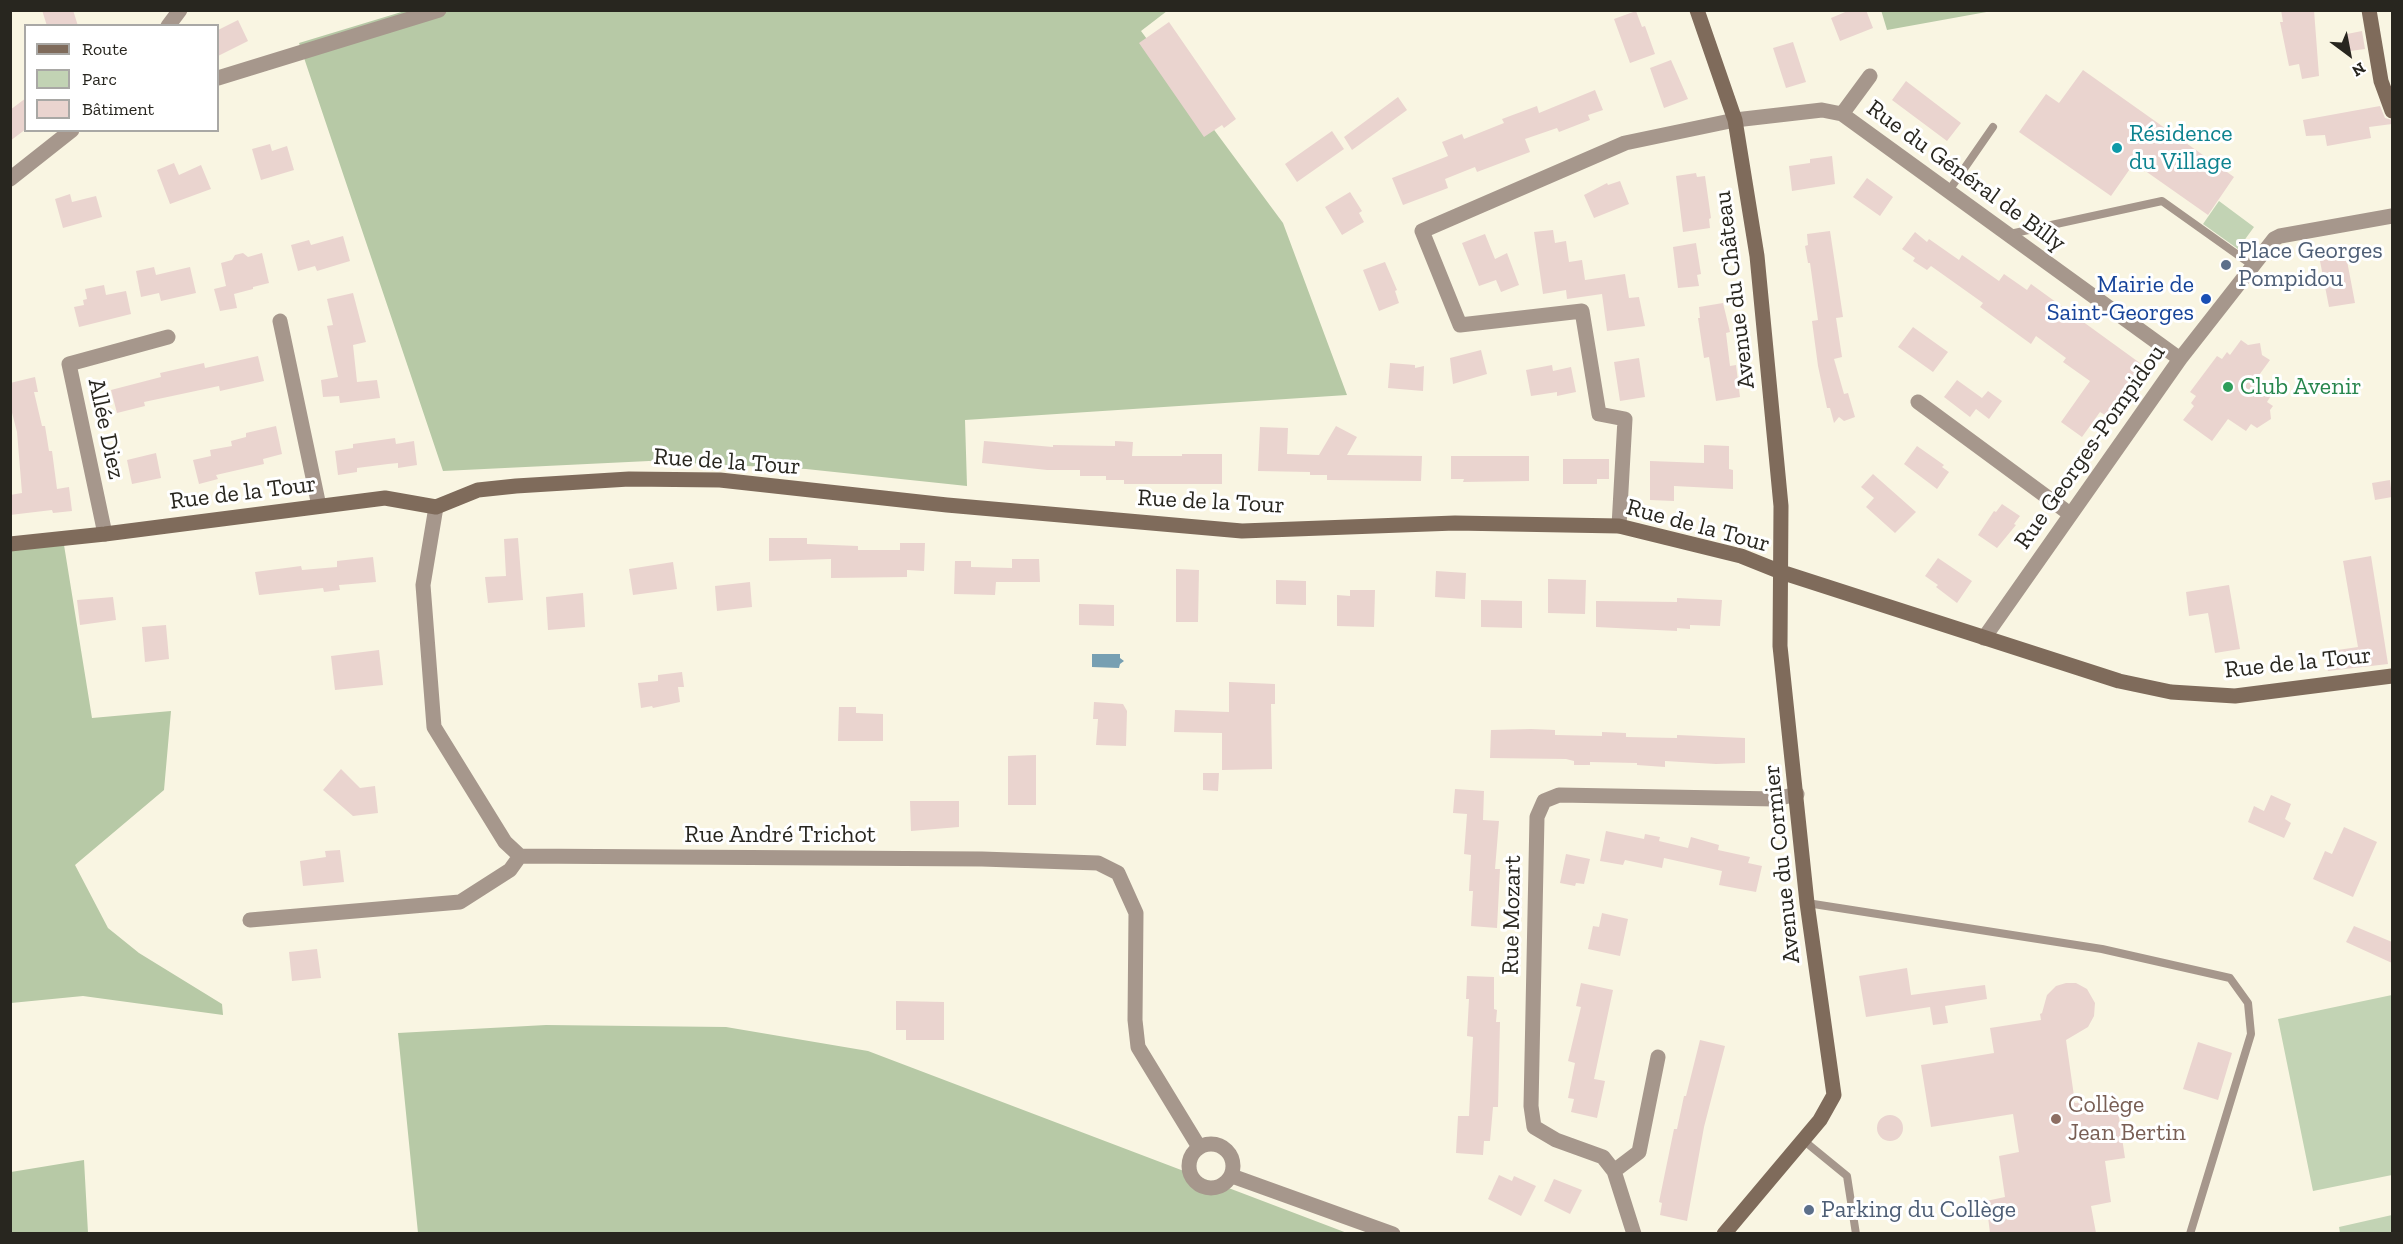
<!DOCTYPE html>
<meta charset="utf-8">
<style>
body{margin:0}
#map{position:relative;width:2403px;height:1244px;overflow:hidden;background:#f9f5e2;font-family:"Zilla Slab",serif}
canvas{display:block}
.frame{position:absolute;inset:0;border:12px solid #28261f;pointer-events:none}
.legend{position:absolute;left:24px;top:24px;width:195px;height:108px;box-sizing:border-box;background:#fff;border:2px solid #a9a8a5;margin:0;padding:8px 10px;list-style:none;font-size:18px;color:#28261f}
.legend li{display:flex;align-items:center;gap:12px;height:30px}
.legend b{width:30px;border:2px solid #a9a8a5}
.north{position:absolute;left:2319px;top:24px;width:60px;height:60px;-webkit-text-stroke:4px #fff;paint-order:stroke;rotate:148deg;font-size:16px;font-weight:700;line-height:24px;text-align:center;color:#28261f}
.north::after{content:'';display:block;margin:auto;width:21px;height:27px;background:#28261f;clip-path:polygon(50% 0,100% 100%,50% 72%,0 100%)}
</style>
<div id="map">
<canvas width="2403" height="1244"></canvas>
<div class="frame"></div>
<ul class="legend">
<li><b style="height:8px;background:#7f6b5b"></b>Route</li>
<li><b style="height:16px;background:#c2d3b4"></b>Parc</li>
<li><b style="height:16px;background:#ead4cf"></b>Bâtiment</li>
</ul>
<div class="north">N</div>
</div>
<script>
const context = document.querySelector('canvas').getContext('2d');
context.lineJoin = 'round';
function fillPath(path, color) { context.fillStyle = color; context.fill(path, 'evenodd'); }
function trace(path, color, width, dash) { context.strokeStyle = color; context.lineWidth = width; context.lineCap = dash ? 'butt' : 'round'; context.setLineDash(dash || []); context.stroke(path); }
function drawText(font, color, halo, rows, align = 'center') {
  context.font = font + ' "Zilla Slab",serif'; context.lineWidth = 6; context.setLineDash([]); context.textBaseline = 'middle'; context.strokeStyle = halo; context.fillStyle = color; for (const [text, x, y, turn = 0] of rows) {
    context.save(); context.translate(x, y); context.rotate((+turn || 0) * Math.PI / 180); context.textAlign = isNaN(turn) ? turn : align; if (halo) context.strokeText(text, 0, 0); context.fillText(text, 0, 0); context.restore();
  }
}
fillPath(new Path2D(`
 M2219,201L2254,227L2238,249L2203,224Z
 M2392,995V1175L2313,1191L2278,1019Z
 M2392,1215V1233H2340L2339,1227Z`), '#c2d3b4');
fillPath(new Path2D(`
 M408,10L1167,11L1141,31L1283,223L1347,395L965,420L967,486L806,469L649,461L443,471L299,43Z
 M1881,10H1992V11L1887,30Z
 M64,545L92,718L171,711L164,790L75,865L108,928L139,953L222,1004L223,1015L83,996L11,1003V550Z
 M546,1025L726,1027L868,1051L1347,1233H418L398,1033Z
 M84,1160L88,1233H11V1172Z`), '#b7c9a6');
fillPath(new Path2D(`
 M1092,654H1120V658L1124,661L1120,664L1119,668L1092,667Z`), '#779fb2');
fillPath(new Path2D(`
 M42,10H73L78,26H47Z
 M1850,10H1866L1873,28L1840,41L1831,18Z
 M2281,10H2314L2319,76L2302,79L2299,64L2289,66L2280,22H2283Z
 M1636,11L1642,27L1645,26L1655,54L1630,63L1614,19Z
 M238,20L248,41L218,56V30Z
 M1169,22L1236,119L1224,128L1222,125L1204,137L1139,43Z
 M2362,31L2365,49L2350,51L2347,34Z
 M1793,42L1806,82L1786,88L1773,48Z
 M1671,60L1688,99L1664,108L1650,68Z
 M2083,70L2234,177L2208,215L2134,163L2111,196L2019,132L2046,94L2059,103Z
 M1906,81L1961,123L1947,141L1892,100Z
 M1595,90L1603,110L1588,115L1590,120L1559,132L1557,128L1525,139L1530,152L1477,172L1475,167L1445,179L1448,188L1403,205L1392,178L1448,156L1442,142L1462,134L1464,139L1504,123L1502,119L1537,106L1539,113Z
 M1398,97L1407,110L1352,150L1344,137Z
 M26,98V129L10,141V110Z
 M2380,106L2385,118L2392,120V124L2369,127L2371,138L2327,146L2325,135L2306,136L2303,120Z
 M1332,131L1344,149L1297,182L1285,164Z
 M270,144L272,151L287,146L294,170L261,180L252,149Z
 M1832,156L1835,184L1792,191L1789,166L1810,163V159Z
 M174,163L179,175L201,165L211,189L170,204L157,170Z
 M1696,173L1697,177L1705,176L1711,218L1709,219L1710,228L1683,232L1676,176Z
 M1867,178L1893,197L1880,216L1853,197Z
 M1620,181L1629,204L1594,218L1584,195L1607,183L1608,185Z
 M1350,192L1362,211L1359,213L1364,222L1342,235L1325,207Z
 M70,194L72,202L96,196L102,217L63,228L55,199Z
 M1553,230L1555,243L1566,241L1569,262L1582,260L1585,280L1625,274L1629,298L1639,297L1645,326L1607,331L1602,294L1567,299L1566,290L1543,294L1534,232Z
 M1830,231L1843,317L1836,318L1842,357L1834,359L1844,394L1848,393L1855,417L1844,421L1839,417L1834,423L1830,408H1827L1818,366L1812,321L1818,320L1810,263H1808L1805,246L1808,245L1807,234Z
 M1915,232L1927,242L1929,239L1959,260L1962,255L1999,281L2004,274L2027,290L2031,284L2144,366L2108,417L2100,412L2082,437L2061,422L2090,381L2063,362L2066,358L2036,336L2031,344L1980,307L1983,303L1931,266L1927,270L1913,261L1915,258L1902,249Z
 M1485,234L1495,259L1507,253L1519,285L1501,292L1496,280L1479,286L1462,243Z
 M343,236L350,261L317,271L315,266L298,271L291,245L309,240L311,245Z
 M1696,243L1701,274L1697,275L1699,286L1678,288L1673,247Z
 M2345,250L2355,303L2329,307L2319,256Z
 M243,253L248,257L262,253L269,283L253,287V289L234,294L237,308L220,311L214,289L226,286L221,263L232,260L235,255Z
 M1385,262L1397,290L1395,291L1399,303L1379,311L1363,270Z
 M154,267L156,275L190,267L196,293L161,301L159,293L141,297L136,271Z
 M104,285L106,295L126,291L131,314L79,327L74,307L84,305L83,300L87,299L85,289Z
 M353,293L366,342L353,345L357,382L377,380L380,398L340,403L339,396L323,397L321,380L338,377L327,326L333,325L327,299Z
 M1723,303L1730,332L1726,333L1730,366L1736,365L1740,397L1716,401L1709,357L1704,358L1698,318H1700L1699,307Z
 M1913,327L1948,352L1933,372L1898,347Z
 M2241,340L2248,345L2260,343L2262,355L2270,360L2254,382L2272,394L2267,402L2273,406L2270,410L2271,419L2257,428L2251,424L2246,431L2228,419L2212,441L2183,420L2194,406L2191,403L2196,396L2190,392L2217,356L2222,359L2227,352L2230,355Z
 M1481,350L1487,374L1453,384L1450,358Z
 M258,356L264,381L220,391L219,386L144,402L145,406L117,413L111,390L161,377L160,373L204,363L205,368Z
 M1639,358L1645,397L1620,401L1614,362Z
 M1390,363L1415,365V368L1424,366L1423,391L1388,388Z
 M1552,365L1553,371L1571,367L1576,392L1557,396V392L1531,396L1526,370Z
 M35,377L38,392H34L42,426H45L49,451H52L57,489L69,487L72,511L53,513L52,510L10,515V495L22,493L17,432L10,405V383Z
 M1957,380L1982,398L1988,391L2002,401L1989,419L1976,409L1970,417L1944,397Z
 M276,426L282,454L263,459L264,464L216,475L218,479L199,484L193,460L211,456L210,450L232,446L231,441L246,437V433Z
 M1336,426L1357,437L1347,455L1422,456L1421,481L1327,480V475H1310V472L1258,471L1260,427L1288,428L1287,454L1319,455Z
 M395,438L396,444L414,441L417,465L398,468V463L388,464L357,468V472L338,475L335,451L353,448V444Z
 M984,441L1053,447V445L1115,446V441L1133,442L1132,456H1182V454H1222V484H1124V480H1106V476H1080V470H1047L982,463Z
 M1704,445L1729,446V469L1733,470V489L1674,486V501L1650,500V461L1704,463Z
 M1917,446L1944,465L1942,467L1949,472L1937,489L1904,464Z
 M156,453L161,478L132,484L127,460Z
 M1451,456H1529V481L1463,482L1464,479H1451Z
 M1563,459H1609V479H1597V484H1563Z
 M1873,474L1916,512L1895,533L1866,507L1874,498L1861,487Z
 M2390,480L2392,497L2375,500L2372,483Z
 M2002,504L2020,516L2014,524L2016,525L1997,548L1978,535L1994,511L1996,512Z
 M518,538L523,600L488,603L485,577L506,576L504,539Z
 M769,538H807V544L858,546V550H900V543H925L924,571L907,570V577L831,578V559L769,561Z
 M2371,556L2388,664L2328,671L2324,652L2358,647L2343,561Z
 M373,557L376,582L339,585L340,590L324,592L323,588L259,595L255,572L301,566L302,570L337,567V561Z
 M1938,558L1972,581L1957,603L1936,587L1938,585L1925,576Z
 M1012,559H1039L1040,582H996L995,595L954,594L955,561H971V567L1012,568Z
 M673,562L677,589L633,595L629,569Z
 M1176,569L1199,570L1198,622H1176Z
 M1436,571L1466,573L1465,599L1435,597Z
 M1548,579L1586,580L1585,614L1548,613Z
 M1276,580L1306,581V605L1276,604Z
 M750,582L752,607L717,611L715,586Z
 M2229,585L2240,649L2215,653L2208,613L2189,616L2186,592Z
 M1350,590H1375L1374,627L1337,626V595L1350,596Z
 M583,593L585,627L548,630L546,597Z
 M113,597L116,620L80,625L77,600Z
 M1677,598L1722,600L1720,626L1690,625V629L1677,628V631L1596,627V601L1677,602Z
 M1481,600L1522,601V628L1481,627Z
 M1079,604L1114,605V626L1079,625Z
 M166,625L169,659L145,662L142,627Z
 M379,650L383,685L335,690L331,656Z
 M682,672L684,687H678L680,702L653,708L652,706L641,708L638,683L658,681V675Z
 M1229,682L1275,684V704H1271L1272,769L1222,770V733L1174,732L1175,710L1229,712Z
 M1094,702L1123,704L1127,711L1126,746L1096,745L1098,719H1093Z
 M839,707H856V713L883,714V741H838Z
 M1531,729L1555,730V735L1602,736V732L1626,733V737L1677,738V735L1745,738V763L1716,764L1665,761V767L1637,765V763L1590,762V765H1574V761L1566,759L1490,758L1491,730Z
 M1036,755V805H1008V756Z
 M341,769L360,788L375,786L378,813L353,816L323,790Z
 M1203,773H1219L1218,791L1203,790Z
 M1455,789L1484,791L1483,820L1499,821L1495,869H1500L1497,928L1471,926L1473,891H1469L1471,855L1464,854L1467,814L1453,813Z
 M2271,795L2291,804L2285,819L2291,823L2284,838L2248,822L2254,806L2264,811Z
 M910,801H959V827L911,831Z
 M2344,827L2377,842L2353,897L2313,879L2325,851L2332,854Z
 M1606,831L1644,839L1645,834L1660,837L1659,841L1688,848L1691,837L1719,845L1718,850L1750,857L1748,863L1762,866L1756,892L1719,885L1722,871L1664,858L1662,868L1625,860L1623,865L1600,861Z
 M340,850L344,882L303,886L300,861L326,857L325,851Z
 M1566,854L1590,859L1584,884L1576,883L1575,886L1560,883Z
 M1602,913L1628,919L1620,956L1588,949L1593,926L1599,927Z
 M2354,926L2392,942V963L2346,942Z
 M317,949L321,978L292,981L289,952Z
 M1907,968L1911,995L1985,985L1987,999L1945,1006L1948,1023L1933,1025L1930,1007L1866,1017L1859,976Z
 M1467,976L1494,977V1009L1497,1010L1496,1022H1500L1498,1107H1493L1490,1141H1484L1483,1155L1456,1153L1458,1116H1469L1473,1037L1467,1036L1469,999H1466Z
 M1581,983L1613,990L1594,1079L1605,1081L1597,1118L1571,1112L1574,1099L1568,1098L1575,1063L1568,1061L1581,1007L1576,1006Z
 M2066,983H2076L2087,989L2095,1003L2094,1016L2088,1027L2066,1040L2075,1103L2116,1097L2125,1158L2105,1161L2111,1202L2091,1206L2096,1233H1990L1986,1201L2005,1197L1999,1156L2019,1152L2013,1114L1931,1127L1921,1065L1994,1053L1990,1028L2041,1020L2040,1014L2042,1013L2047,995L2056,986Z
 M896,1001L944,1002V1040H906V1030H896Z
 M1700,1040L1725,1046L1704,1127L1687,1221L1660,1215L1662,1203L1659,1202L1674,1129H1677L1684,1096H1686Z
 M2198,1042L2232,1053L2218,1100L2183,1089Z
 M1877 1128a13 13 0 1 1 26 0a13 13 0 1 1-26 0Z
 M1499,1175L1512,1181L1514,1176L1536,1186L1521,1216L1488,1199Z
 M1554,1179L1582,1190L1570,1214L1544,1201Z`), '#ead4cf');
trace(new Path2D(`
 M1948,192L1993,127
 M2010,234L2162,201L2252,265
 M1807,903L2102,949L2230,978L2248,1003L2251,1034L2190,1234
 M1803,1140L1847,1176L1856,1234`), '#a6978c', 8);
trace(new Path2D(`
 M168,26L180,10
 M218,78L439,10
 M1842,114L1870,76
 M10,179L72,130
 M280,321L319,506
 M1918,402L2070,514
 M436,507L423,585L434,727L505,842L520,856L982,859L1098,863L1118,873L1136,913L1135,1020L1138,1047L1199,1147
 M1619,526L1625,419L1599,414L1582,311L1460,325L1422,231L1625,143L1735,120L1822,110L1842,114L2180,359
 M105,534L69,364L168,337
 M1984,638L2180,359L2274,239L2280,236L2392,216
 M250,920L460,902L510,870L520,856
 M1189 1166a22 22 0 1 1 44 0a22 22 0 1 1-44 0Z
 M1614,1171L1639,1152L1658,1057
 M1232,1176L1393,1234
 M1634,1234L1614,1171L1603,1157L1556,1140L1534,1127L1531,1106L1537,817L1544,801L1559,795L1776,799L1797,794`), '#a6978c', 15);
trace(new Path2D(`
 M1697,10L1735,120L1757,256L1781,506L1780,646L1807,903L1834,1095L1820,1120L1724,1234
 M2369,10L2381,81L2392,111
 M10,544L105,534L385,498L436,507L478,490L516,486L629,479L720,480L947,505L1242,531L1455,523L1619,526L1741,556L1781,572L2119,681L2171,692L2235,696L2392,676`), '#7f6b5b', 15);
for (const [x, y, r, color] of [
 [2117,148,6,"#0f9aa8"],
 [2226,265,6,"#5c6f8a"],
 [2206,299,6,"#1a4fb4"],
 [2228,387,6,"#2e9e5b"],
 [2056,1119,6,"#8d6e63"],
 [1809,1210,6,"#5c6f8a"]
]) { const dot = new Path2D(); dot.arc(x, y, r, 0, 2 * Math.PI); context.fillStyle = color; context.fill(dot); trace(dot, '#fff', 2); }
drawText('24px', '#0d838f', '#fff', [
 ["Résidence",2129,134],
 ["du Village",2129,162]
], 'left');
drawText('24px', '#28261f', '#fff', [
 ["Rue du Général de Billy",1966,176,36],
 ["Avenue du Château",1735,290,-97],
 ["Allée Diez",106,429,78],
 ["Rue Georges-Pompidou",2090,447,-55],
 ["Rue de la Tour",727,462,4],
 ["Rue de la Tour",243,493,-7],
 ["Rue de la Tour",1211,502,3],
 ["Rue de la Tour",1698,526,15],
 ["Rue de la Tour",2298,663,-6],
 ["Rue André Trichot",780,835],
 ["Avenue du Cormier",1782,864,-96],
 ["Rue Mozart",1512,915,-89]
]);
drawText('24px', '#4e5e75', '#fff', [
 ["Place Georges",2238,251],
 ["Pompidou",2238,279],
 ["Parking du Collège",1821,1210]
], 'left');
drawText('24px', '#164399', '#fff', [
 ["Mairie de",2194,285],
 ["Saint-Georges",2194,313]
], 'right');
drawText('24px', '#27864d', '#fff', [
 ["Club Avenir",2240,387]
], 'left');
drawText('24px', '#785e54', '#fff', [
 ["Collège",2068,1105],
 ["Jean Bertin",2068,1133]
], 'left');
</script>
